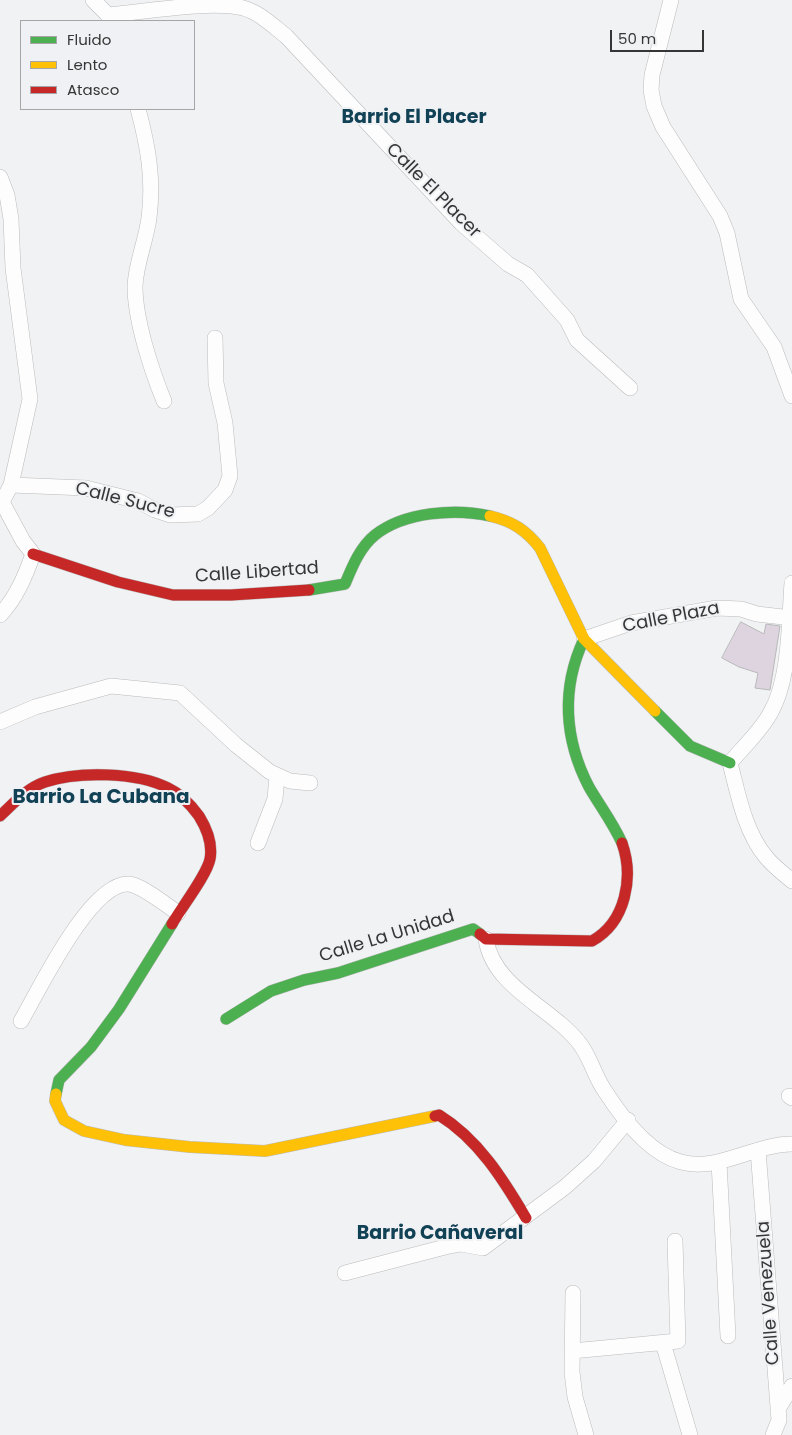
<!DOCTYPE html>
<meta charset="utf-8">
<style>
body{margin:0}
#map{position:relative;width:792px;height:1435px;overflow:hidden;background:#f1f2f3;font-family:Poppins,sans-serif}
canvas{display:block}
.legend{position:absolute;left:20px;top:20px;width:175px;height:90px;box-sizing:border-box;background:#f0f1f4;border:1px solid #a6a6a8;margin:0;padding:6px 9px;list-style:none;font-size:15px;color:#363637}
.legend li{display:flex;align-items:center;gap:10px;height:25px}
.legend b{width:25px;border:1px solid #a6a6a8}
.scale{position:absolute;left:610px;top:30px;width:94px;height:22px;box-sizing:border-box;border:2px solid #363637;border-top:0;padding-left:6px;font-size:15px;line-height:18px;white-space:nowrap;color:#363637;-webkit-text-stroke:4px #f0f1f4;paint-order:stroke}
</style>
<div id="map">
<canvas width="792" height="1435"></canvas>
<ul class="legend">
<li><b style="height:6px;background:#4caf50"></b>Fluido</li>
<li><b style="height:6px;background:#ffc107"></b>Lento</li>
<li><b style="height:6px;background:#c62828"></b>Atasco</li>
</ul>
<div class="scale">50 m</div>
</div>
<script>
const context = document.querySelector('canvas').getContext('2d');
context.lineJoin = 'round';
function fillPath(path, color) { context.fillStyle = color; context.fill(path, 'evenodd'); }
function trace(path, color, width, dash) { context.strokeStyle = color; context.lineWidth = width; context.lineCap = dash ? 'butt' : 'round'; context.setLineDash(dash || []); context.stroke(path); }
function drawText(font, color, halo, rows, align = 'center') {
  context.font = font + ' Poppins,sans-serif'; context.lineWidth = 4; context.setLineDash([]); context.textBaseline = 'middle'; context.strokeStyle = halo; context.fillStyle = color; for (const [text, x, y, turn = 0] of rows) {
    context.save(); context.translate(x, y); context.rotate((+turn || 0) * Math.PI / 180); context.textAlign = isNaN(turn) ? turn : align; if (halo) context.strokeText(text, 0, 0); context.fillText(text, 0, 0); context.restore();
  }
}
const building = new Path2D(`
 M741,622L764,634L766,624L780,626L770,690L755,688L758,673L739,667L722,658Z`);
fillPath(building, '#ded4e0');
trace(building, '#b8b8b9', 1);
const street = new Path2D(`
 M93,0L108,15L110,21
 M671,0L652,75L651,90L654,106L663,127L720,216L727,233L741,299L774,347L792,396
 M108,15C144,12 211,0 243,8C259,12 273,26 286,36L461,223L508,264L527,275L567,320L577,340L630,388
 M138,109C148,146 154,179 149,218C146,241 136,263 135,286C135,320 151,369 164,401
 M0,177L7,195L11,219L13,268L30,399L11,485L2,502
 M11,485L86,488L138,501L155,510L170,515L198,514L208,508L225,490L230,476L225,423L216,383L215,338
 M792,583C789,622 790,678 771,712C761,731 743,747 730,763C738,794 745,832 766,857C773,866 783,873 792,881
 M0,615C16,598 25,577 33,554L23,541L2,502
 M584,639L631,623L717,608L741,609L757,614L792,618
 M0,722L35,707L111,686L180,693L236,745L270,772L290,781L310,783
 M258,843L275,799L277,776
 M486,939C493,988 553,1008 580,1044C590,1057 594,1074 603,1088C620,1115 649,1154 681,1162C719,1172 754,1144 792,1144
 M21,1021C39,990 91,881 129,884C143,886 166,905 178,913
 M789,1096L792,1098
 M758,1150L779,1420L773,1435
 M719,1162L728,1336
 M345,1273L445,1247L461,1244L483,1248L565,1187L594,1161L628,1120
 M573,1293L572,1372L575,1397L586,1435
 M663,1343L690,1435
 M572,1351L678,1341L675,1241
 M778,1409L792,1386`);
const fast = new Path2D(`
 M309,590L345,584C352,567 360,547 375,535C404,512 455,508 490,516
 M584,639C561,688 564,739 589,787C600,806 613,823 622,843
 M655,711L690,746L730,763
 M226,1019L271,991L304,980L338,973L473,929L480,934
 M56,1094L59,1080L91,1047L119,1009L172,924`);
const slow = new Path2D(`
 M490,516C512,521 526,530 540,548L584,639L655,711
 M56,1094L55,1101L64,1120L84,1131L125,1140L190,1147L265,1151L435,1116`);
const jam = new Path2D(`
 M33,554L118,582L173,595H231L309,590
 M0,816C14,803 27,788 45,782C78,771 137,772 168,788C181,794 191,805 199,816C207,829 213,843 210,859C207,875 181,908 172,924
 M480,934L486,939L592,941C626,922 634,877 622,843
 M435,1116L439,1115C478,1139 503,1179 526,1218`);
trace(street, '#bbbbbc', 16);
trace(fast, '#bbbbbc', 12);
trace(slow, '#bbbbbc', 12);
trace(jam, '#bbbbbc', 12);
trace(street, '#fdfdfd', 15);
trace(fast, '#4caf50', 11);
trace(slow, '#ffc107', 11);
trace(jam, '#c62828', 11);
drawText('18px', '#363637', '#f0f1f4', [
 ["Calle El Placer",433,191,45],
 ["Calle Sucre",125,501,14],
 ["Calle Libertad",257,573,-4],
 ["Calle Plaza",671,618,-11],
 ["Calle La Unidad",387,937,-17],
 ["Calle Venezuela",769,1293,-94]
]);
drawText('bold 19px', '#114154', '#f0f1f4', [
 ["Barrio El Placer",414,118],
 ["Barrio Cañaveral",440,1234]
]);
drawText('bold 20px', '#114154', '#f0f1f4', [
 ["Barrio La Cubana",101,798]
]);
</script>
